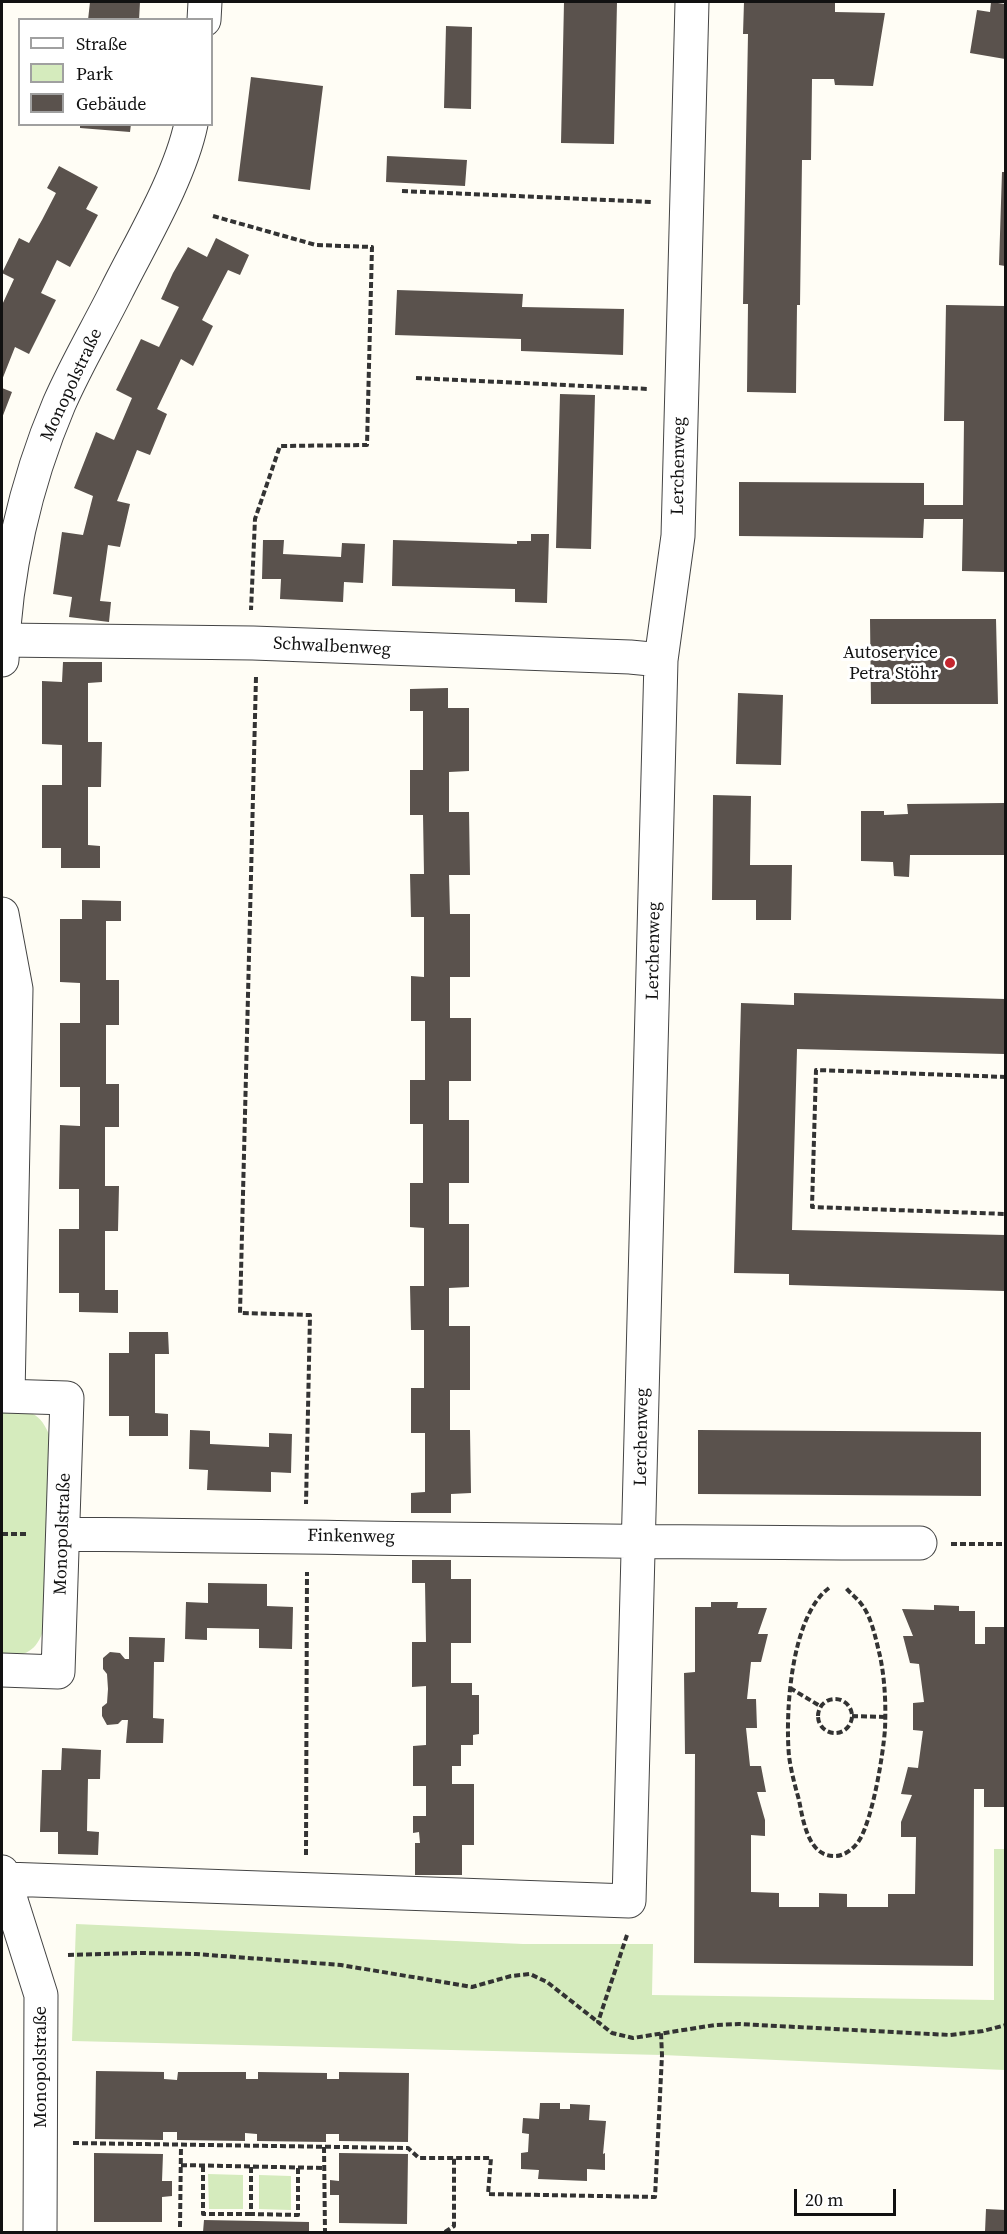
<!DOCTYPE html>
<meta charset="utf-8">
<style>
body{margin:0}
#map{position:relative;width:1007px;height:2234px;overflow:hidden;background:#fffdf5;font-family:"Source Serif 4",serif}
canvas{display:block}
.frame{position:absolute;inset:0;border:3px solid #111;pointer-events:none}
.legend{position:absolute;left:18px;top:18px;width:195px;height:108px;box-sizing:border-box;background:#fff;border:2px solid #a0a0a0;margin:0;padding:8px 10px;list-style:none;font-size:18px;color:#111}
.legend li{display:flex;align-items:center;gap:12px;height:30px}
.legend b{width:30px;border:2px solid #a0a0a0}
.scale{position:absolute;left:794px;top:2189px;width:102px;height:27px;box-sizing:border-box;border:3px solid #111;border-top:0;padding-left:8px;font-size:18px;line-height:21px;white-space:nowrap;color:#111;-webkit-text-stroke:4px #fff;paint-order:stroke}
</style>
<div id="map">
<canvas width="1007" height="2234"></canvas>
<div class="frame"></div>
<ul class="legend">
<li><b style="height:8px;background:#fff"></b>Straße</li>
<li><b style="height:16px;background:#d5ebbd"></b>Park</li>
<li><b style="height:16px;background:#5a524d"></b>Gebäude</li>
</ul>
<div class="scale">20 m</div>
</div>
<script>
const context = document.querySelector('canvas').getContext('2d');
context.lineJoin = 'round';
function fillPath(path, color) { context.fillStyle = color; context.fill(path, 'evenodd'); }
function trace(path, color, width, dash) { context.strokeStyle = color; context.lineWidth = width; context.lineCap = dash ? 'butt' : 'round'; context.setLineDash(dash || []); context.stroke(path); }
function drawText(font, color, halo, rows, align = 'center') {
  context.font = font + ' "Source Serif 4",serif'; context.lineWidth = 6; context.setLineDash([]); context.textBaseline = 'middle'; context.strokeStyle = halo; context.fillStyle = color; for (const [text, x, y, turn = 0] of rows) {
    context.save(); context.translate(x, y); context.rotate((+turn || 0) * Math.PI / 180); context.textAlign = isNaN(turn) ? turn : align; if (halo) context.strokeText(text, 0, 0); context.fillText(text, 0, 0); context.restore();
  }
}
fillPath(new Path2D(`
 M2,1408C29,1411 40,1410 51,1439L45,1625C38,1650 27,1657 2,1656Z
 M994,1849H1005V2070L662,2055L72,2041L76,1924L523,1944H653L652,1995L994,2000Z
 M208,2174L243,2175V2209H209Z
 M259,2175L291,2176V2210L259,2209Z`), '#d5ebbd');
fillPath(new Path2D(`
 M90,2H140L139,20H88Z
 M564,2H617L614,144L561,143Z
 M744,2H835V12L885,13L873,86L835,85L834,79H812L811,160H802L800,305H797L796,393L747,392L748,304H743L748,34H743Z
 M991,2L1005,4V59L970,53L977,10L990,12Z
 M446,26L472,27L471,109L444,108Z
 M251,77L323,86L310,190L238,181Z
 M80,124H131L130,132L80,128Z
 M387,156L467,160L465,186L386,182Z
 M59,166L98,187L86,209L98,215L70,267L57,260L41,293L56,300L29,354L15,347L2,380V305L14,279L2,273L19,238L29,243L42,220L56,193L47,188Z
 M1002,172H1005V266L999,265Z
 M216,238L249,255L240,275L228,270L202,320L213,326L193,366L181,359L157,409L167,414L150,455L137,450L117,501L130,504L120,547L108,545L100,601L111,602L109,622L69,617L72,597L53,594L62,532L83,535L93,496L74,488L96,432L114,440L132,398L116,390L141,339L159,347L179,307L161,299L173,273L188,247L207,257Z
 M397,290L523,294L522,307L624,309L623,355L521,351V339L395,335Z
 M946,305L1005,306V572L962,571L963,519H924L923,538L739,536V482L924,483V505H963L964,421H944Z
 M2,388L12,392L2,418Z
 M560,394L595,395L591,549L556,548Z
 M531,534H549L547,603L515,602V589L392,586L393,540L517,544V541H531Z
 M263,540H284L283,554L341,557L342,543L365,544L363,583L344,582L343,602L280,599L281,579H262Z
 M870,619H996L998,704H871Z
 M63,662H102V682L88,683V742H102L101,787H88V845L100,846V868H61V848H42V785H62V745L42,744V681L62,682Z
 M448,688V708H469V771L449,772V812H469L470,875H449L450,914H470V977H450V1018H471V1081H449V1120H469V1183H449V1224H469V1287L449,1288V1326H470V1390H450V1430H470L471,1493L451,1494V1513H411V1493L425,1492V1433H411V1388H424V1330H411L410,1286H424V1228L410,1227V1183H423V1124H410V1080H425V1021H411V976L424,977V917H411L410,874H424L423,815H410V770H423V711H410V689Z
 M738,693L783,695L781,765L736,764Z
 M713,795L751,796L750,865H792L791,920H756V900H712Z
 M1005,803V855H910L909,877L894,876L893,862L861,861V811H884V815L908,814L907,804Z
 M82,900L121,901V921H106V980H119V1025H106V1084H119V1127H105V1186H119L118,1231H105V1290H118V1313L79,1312V1293H59V1229H79V1189H59L60,1125L80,1126V1087H60V1023H80V983L60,982V919H82Z
 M794,993L1005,999V1054L797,1049L792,1230L1005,1235V1291L789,1285V1274L734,1273L741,1003L794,1005Z
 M129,1332H168L169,1354H155V1413L168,1414V1436H129V1416H109V1353H129Z
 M190,1430L210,1431V1444L269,1447V1433L292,1434L291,1473L271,1472V1492L207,1490L208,1470L189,1469Z
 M698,1430L981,1432V1496L698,1494Z
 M412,1560H451V1579H471V1643H451V1683H472V1695H479V1734L473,1735V1745H461V1766H452V1784H474V1845H462V1875H415V1843H420L419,1832L413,1833V1816H426V1786H413V1746L426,1745V1686L412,1687V1642H426L425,1583H412Z
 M208,1583L267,1584V1606L293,1607L292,1649L259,1648V1629L207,1628V1640L185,1639L186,1602L208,1603Z
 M711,1602H738L737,1608H767L758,1634H768L761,1662H751L747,1699H756L757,1728H746L750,1766H761L766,1792H757L765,1820V1836L751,1835V1892L779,1893V1907H819V1893L847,1894V1907H888V1894H915L916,1837H901V1822L912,1795L901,1794L908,1767L918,1768L923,1731L913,1730V1703L924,1702L919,1664L910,1663L903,1636H913L902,1609L934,1610V1605L959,1606V1611H975V1644H985V1627H1005V1807H984V1789H974L973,1966L694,1963L695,1754H685L684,1673L695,1672V1607H711Z
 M129,1637L165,1638L164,1662H154L153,1718L164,1719L163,1743H126L128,1720H122L118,1724L107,1725L102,1716V1707L107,1703L108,1689L107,1674L103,1669V1658L110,1652L120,1653L125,1659H129Z
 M62,1748L101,1750L100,1779H88L87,1831L99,1832L98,1855L58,1854V1832H40L42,1770H61Z
 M96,2071L164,2072V2079L177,2080L178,2072H246V2079H258V2072L327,2073V2079H339V2072L409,2073L408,2142L339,2141V2134H326V2142L257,2141V2134L245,2133V2141L177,2140V2132H163V2140L95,2139Z
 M540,2103H560V2109H570V2104L590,2105L589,2120L606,2121L603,2154L605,2153V2170L587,2169V2181L538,2179L539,2170L521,2169V2153L528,2152L529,2134L522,2133L523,2118L539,2119Z
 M94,2153L163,2154L162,2181H172V2196L162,2197V2222H94Z
 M339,2153L408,2154L407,2224L339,2223V2195H330V2180L339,2181Z
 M986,2209L1005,2210V2232H985Z
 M204,2220L309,2222V2232H203Z`), '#5a524d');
const minor = new Path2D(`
 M204,20L205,2
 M2,640L253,643L630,657L661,660
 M2,660C5,573 25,484 59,404C76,365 98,328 117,290C141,242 180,177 191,124
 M2,914L16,989L8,1396
 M2,1396L67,1398L58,1672L2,1670
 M63,1534C349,1537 634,1543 920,1543
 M2,1872L41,1995L40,2232
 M5,1879L629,1901L661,660L678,536L692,2`);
trace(minor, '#444', 35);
trace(new Path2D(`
 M402,191L653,202
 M213,216L316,245L372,247L367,445L280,446L255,519L251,610
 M416,378L649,389
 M256,677L240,1313L310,1315L306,1504
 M1006,1077L816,1070L812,1207L1006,1214
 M2,1534H29
 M951,1544H1006
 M829,1588C791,1616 785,1712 789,1756C791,1771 795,1786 799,1800C803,1820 808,1857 835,1856C845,1856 855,1848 860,1839C873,1816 883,1756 885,1729C886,1705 885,1680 880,1656C876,1640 872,1618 862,1605C858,1599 851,1594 846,1588
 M790,1688L820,1706
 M818 1716a17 17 0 1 1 34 0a17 17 0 1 1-34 0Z
 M852,1716L885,1717
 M306,1855L307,1572
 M627,1935L598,2022L612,2033L633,2038L715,2025L739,2024L950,2035L983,2031L1006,2025
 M68,1955L139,1953L196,1954L341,1965L472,1987L511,1976L530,1974L547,1982L598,2022
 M73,2143L408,2148L419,2158H491L488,2194L655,2197L662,2055L661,2033
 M324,2147L325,2232
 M181,2165L324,2168
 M203,2166V2214H251
 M251,2167V2214L298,2215V2167
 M180,2227L181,2146
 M445,2232L454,2226V2158`), '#333', 4, [6, 3]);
trace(minor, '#fff', 33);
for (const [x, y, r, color] of [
 [950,663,6,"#c4262e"]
]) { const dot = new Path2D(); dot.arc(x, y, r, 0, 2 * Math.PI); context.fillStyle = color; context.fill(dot); trace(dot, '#fff', 2); }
drawText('18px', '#111', '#fff', [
 ["Monopolstraße",72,385,-65],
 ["Lerchenweg",679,466,-89],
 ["Schwalbenweg",332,647,3],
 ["Lerchenweg",654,951,-89],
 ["Lerchenweg",642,1437,-89],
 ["Monopolstraße",63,1534,-88],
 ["Finkenweg",351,1537,1],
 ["Monopolstraße",41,2067,-90]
]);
drawText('18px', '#111', '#fff', [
 ["Autoservice",938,653],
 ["Petra Stöhr",938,674]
], 'right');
</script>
